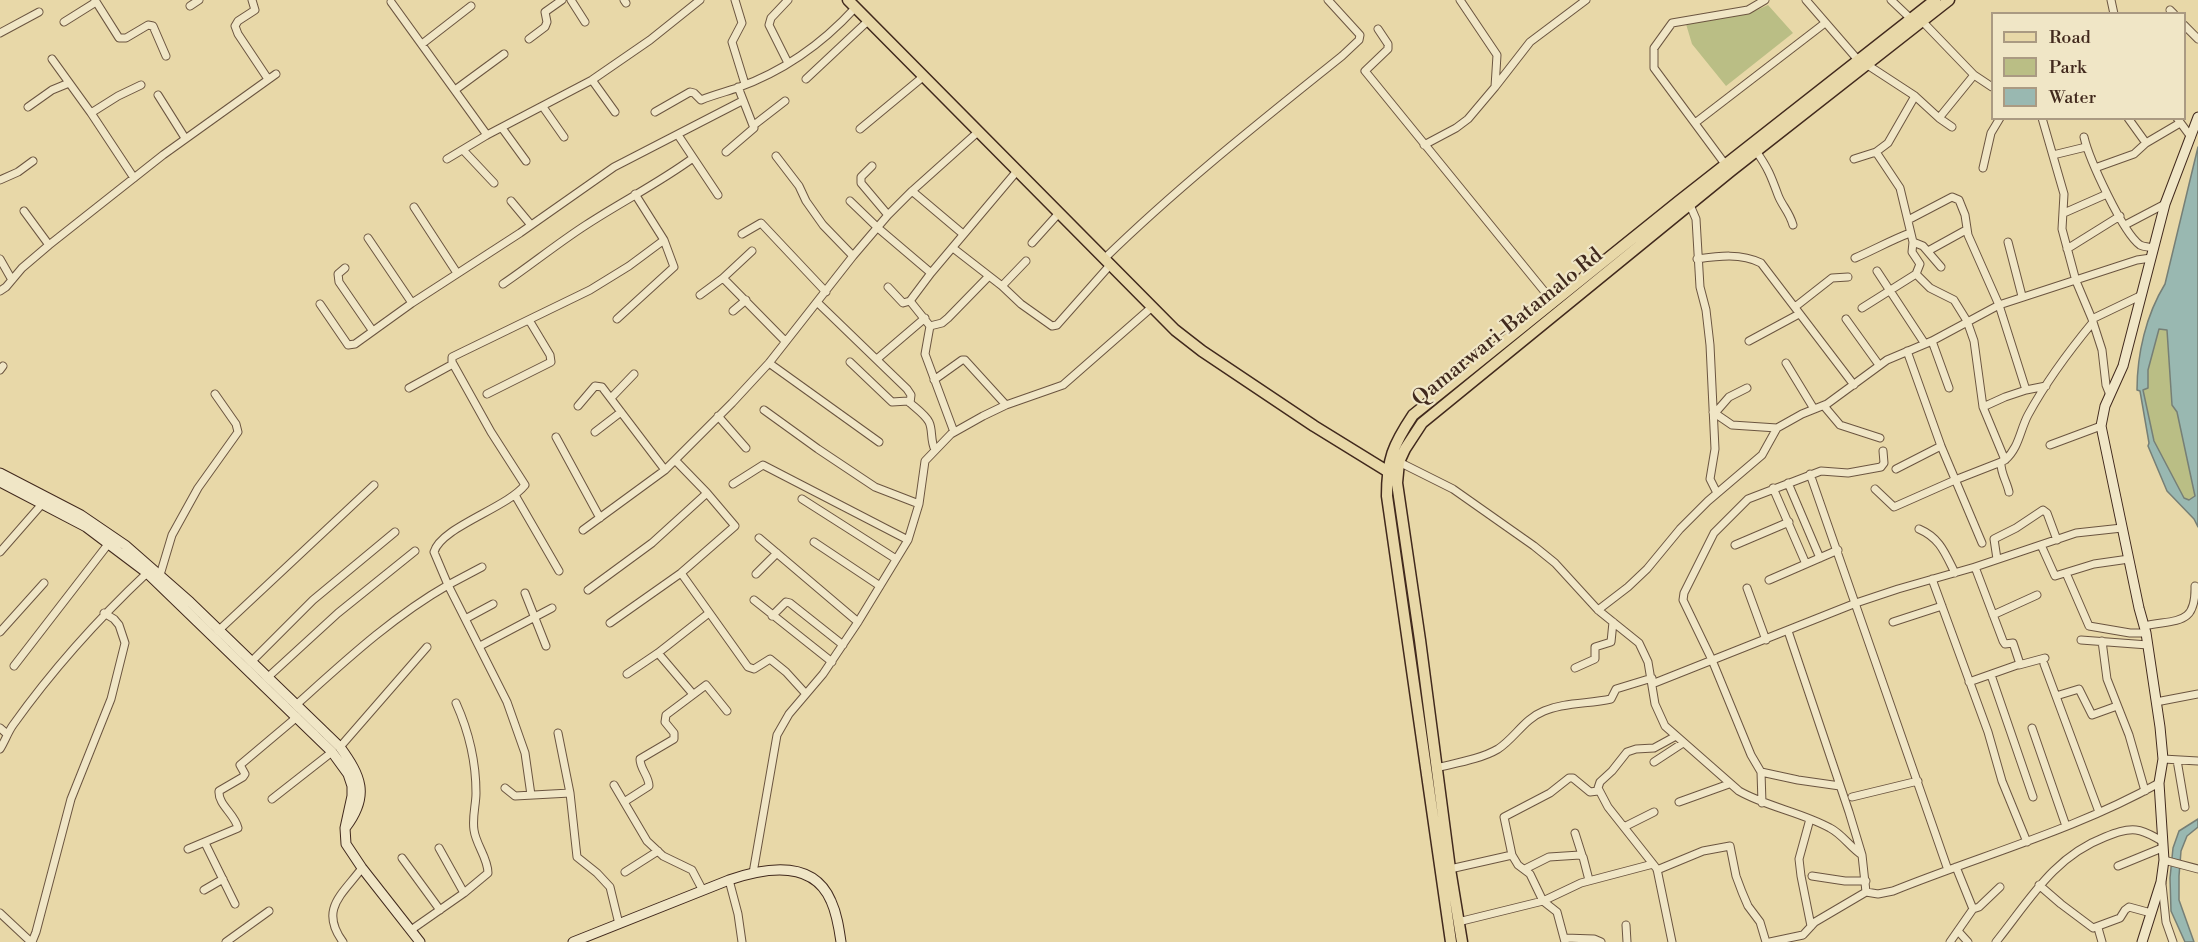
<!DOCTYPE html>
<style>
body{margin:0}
#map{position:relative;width:2198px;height:942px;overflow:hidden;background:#e8d8a8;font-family:"Libre Bodoni",serif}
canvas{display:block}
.legend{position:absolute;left:1991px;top:12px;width:195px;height:108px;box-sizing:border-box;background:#f0e6c6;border:2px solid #aa9a82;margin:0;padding:8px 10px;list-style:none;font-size:18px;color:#41291d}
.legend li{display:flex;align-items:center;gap:12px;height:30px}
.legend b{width:30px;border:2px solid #aa9a82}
</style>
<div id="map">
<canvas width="2198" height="942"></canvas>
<ul class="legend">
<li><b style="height:8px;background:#e8d8a8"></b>Road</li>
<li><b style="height:16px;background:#babe85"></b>Park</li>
<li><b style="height:16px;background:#99b8b1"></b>Water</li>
</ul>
</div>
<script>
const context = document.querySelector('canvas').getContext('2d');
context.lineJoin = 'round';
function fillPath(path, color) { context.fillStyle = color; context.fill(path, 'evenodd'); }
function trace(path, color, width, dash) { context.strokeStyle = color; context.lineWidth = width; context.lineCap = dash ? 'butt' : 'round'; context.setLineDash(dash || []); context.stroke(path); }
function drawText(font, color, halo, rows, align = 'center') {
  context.font = font + ' "Libre Bodoni",serif'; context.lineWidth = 4.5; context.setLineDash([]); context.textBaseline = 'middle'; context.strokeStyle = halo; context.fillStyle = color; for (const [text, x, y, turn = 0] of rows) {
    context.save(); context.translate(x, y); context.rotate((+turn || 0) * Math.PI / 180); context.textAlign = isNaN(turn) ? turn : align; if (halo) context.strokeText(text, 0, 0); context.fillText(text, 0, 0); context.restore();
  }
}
fillPath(new Path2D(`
 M1768,5L1793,33L1726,86L1692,44L1686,24L1748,14Z
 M2159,328L2167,329L2172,405L2177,412L2195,497L2189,500L2184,498L2154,441L2143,390L2148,388V370Z`), '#babe85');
const water = new Path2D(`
 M2198,147V527L2194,519L2167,491L2148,446L2149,443L2140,391L2137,390C2137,354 2146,315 2165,284ZM2159,329L2167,330L2172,405L2177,412L2195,496L2189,500L2184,498L2154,441L2143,390L2148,388V370Z
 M2198,819V827L2187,836L2181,851L2179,876V900L2194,942H2185L2171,911L2170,878L2173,848L2179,831Z`);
fillPath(water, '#99b8b1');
trace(water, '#767f76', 1.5);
const street = new Path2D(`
 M95,0L119,38H126L148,25L153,26L166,56
 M252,0L255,10L238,21L235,26L238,34L268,79
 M571,0L585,22
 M624,0L626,3
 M735,0L742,23L732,42L745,84
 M1806,0L1858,60
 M1891,0L1911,19
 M2111,0L2114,14
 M391,2L487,135
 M190,6L199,0
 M2170,10L2174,14
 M1922,21L1974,75L1992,87
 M64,22L96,2
 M2184,25L2198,39
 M1378,29L1388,44V49L1365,71L1553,302
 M0,33L39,12
 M529,39L545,27L547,22L545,12L562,0
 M422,44L471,6
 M52,59L91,113L134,178
 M788,63L769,25L771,18L788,0
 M1866,64L1915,96L1939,118L1952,127
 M806,79L869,20
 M592,80L615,112
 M1495,87L1530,42L1586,0
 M455,90L504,54
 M158,95L185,138
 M28,107L52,90L69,83
 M543,107L564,137
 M655,112L690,92L694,93L701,100C713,95 725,92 737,88C782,72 823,43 855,8
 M91,113L118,96L141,85
 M1939,118L1974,75
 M2042,118L2064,194L2062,229L2076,281L2092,319L2102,350L2106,385L2110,395
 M2128,118L2146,143
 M2177,118L2191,137
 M1695,123L1825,23
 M754,125L785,101
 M502,128L526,161
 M860,129L924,76
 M678,135L718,195
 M2084,137C2089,159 2123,233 2140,245C2144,247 2150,247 2154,248
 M1424,145L1456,128L1468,119L1495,87L1497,55L1460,0
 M463,150L494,183
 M1756,151C1768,168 1771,176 1778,195C1782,206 1789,211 1793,225
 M726,152L754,128L738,87
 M1876,152L1900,188L1913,242L1912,252L1920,264L1916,274L1930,288L1954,300L1967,321L1974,341L1983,407L2005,460L2001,462C2000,472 2007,482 2009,492
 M2053,155L2086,147
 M776,156L799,186L806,201L823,225L853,256
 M447,159L487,135L592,80L650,40L700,0
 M1854,159L1876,152L1888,143L1915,96
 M1725,164L1654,68V48L1672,23L1748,10L1765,0
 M872,166L861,177V183L888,215
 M1983,168L1991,133L2000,118
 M2095,168L2134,154L2146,143L2180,123
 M0,180L18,172L33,161
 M912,191L963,234
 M511,201L531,225
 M850,201L878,228L931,273
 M1690,205L1696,219L1700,287L1706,310L1710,345L1715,449L1710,479L1717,493
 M414,207L457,273
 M24,211L49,245
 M2064,213L2107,194
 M1908,220L1952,197L1959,200L1965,215L1968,235L1999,305L2026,390L2005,397L1983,407
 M2125,225L2165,204
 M742,234L761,223L826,292
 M368,238L412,303
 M1913,242L1923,246L1941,267
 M2008,242L2022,296
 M1032,243L1059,213
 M953,248L1002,286L1021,304L1052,326L1057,325L1111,264
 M2067,249L2120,216
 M1928,251L1966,230
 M1105,258C1180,185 1260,122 1342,56L1359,40L1360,35L1328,0
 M1855,258C1874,250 1891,240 1910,233
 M0,259L12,280
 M1697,259C1719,256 1741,253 1761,263L1854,385
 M345,268L338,274L339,282L372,330
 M1877,271L1925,344
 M723,278L752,251
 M503,284C531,265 558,243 586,225C621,202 659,183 693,158
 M1002,286L1026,261
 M888,287L903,303L910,301L931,273L1017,171
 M0,291L6,287L22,268L49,245L163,155L276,74
 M700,295L723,278L785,341
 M910,301L930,326L925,354L954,432
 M817,302L907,389L911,395L910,403
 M320,304L348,345L355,344L412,303L520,233L614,167L742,101
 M1795,307L1832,278L1848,277
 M1862,308L1916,274
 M733,311L746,300
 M617,319L674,267L664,240L635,194
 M1846,319L1879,365
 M2092,319L2140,296
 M930,326L942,323L948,318L989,276
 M1749,341L1799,314
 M1932,341L1949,388
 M1907,351L1941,446L1982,543
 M877,359L925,318
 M850,362L892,402L908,401C914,407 925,414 929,422C933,430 930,440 935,450
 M769,363L879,442
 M1786,363L1814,409
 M0,370L3,366
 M934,380L962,360H965L1006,405
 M409,388L453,364
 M2026,390L2046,386
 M487,394L551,362L550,355L529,320
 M611,398L634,374
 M578,406L595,386L602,387L665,470
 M1824,406L1840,425L1880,438
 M764,410L818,449L875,487L919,504
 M1713,412L1732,425L1777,428
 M1715,413L1729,397L1747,388
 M718,416L746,448
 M595,432L621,412
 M556,437L600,518
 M2050,445L2101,426
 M2005,460C2019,448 2020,430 2028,415C2046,382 2069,351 2093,322
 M1399,462L1453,489L1534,546L1555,563L1598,610L1639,643L1648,662L1655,704L1665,726L1739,791C1767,807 1801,812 1830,828C1842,834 1850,847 1862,855L1866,892L1878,894L1893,891C1982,855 2075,830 2159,783
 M1896,469L1941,446
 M1810,474L1948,870
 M1788,483L1820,558
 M733,484L763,465L908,540
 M1773,488L1806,564
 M1875,489L1894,507L1955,480L2001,462
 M515,495L559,571
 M802,499L896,559
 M1919,529C1940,538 1945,553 1955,573
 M583,530L665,470L732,403L769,363L853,256L888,215L912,191L979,131
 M759,538L858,622
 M814,542L880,586
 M1735,545L1789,522
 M2041,545L2055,576L2094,564L2129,559
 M0,552L42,504
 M1997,559L1994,539L2016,528L2043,510L2047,513L2057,540
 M482,567L448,585L434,552C441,527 507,508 525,485L491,432L452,362V357L590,290L629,266L664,240
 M681,573L748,667L754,669L770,659L786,672L806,694
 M2066,573L2089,626L2130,633H2146
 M756,574L777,553
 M160,575L172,535L198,488L238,432L236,424L215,394
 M1932,579L1988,732L2002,781L2027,842
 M1769,580L1838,550
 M1747,588L1766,640
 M588,590L652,543L707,493
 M525,593L546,646
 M754,600L832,662
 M1598,610L1628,587L1647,569L1680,529L1708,501L1762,455L1777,428L1802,414L1827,404L1887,360L1932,341L1999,305L2137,260L2151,258
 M1993,615L2037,595
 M772,616L786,602L790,603L843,645
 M467,618L493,604
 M1893,622L1942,606
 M610,623L681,573L735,526L707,493L675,460
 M2144,626C2177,619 2196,626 2195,586
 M218,631L374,485
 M1788,631L1849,812L1862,855
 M0,632L44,583
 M2081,640L2148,645
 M2102,641L2107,679L2129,735L2145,791
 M480,646L552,608
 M658,653L692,693
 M251,662L313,600L395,532
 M2044,664L2099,812
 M2019,665L2045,658
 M14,666L109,543
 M1575,668L1595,659V647L1611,642L1613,622
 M627,674L658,653L709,613
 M1991,675L2033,797
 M267,678L338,613L415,551
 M1969,682L2020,664L2013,643L2005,644L2003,641L1975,567
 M1652,684L1856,603L1898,589L1975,567L2076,533L2122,528
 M2056,696L2079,689L2092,715L2117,706
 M2156,702L2198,694
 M296,705C344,662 392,617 448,585L507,702L525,753L531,795
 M0,728L7,734
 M2032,728L2066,826
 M558,733L570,793L577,857L597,873L610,887L619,924
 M340,747L427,647
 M0,749C5,741 8,732 13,725C53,669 97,620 147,573
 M2163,759L2198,761
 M2177,760L2185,807
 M1654,762L1683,743
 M1436,768C1456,763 1481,759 1498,749C1515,738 1524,719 1544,711C1565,702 1589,704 1611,699L1616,689L1652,678
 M1761,772L1798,780L1840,786
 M614,785L647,841L663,856L692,870L702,889
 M505,788L515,796L570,793
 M1852,797L1918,781
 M272,799L332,752
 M624,802L649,786C649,776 640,769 640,759L674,739V733L665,722L666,715L706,685L727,711
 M1679,802L1729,784
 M1762,803L1761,772L1751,755L1712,660L1683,600L1684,593L1714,533L1748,499L1821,471L1848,473L1881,467L1884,463L1883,451
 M1810,819L1799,859L1801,876L1811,926
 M1624,827L1654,812
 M1575,833L1582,855
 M205,843L235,904
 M439,848L464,893
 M188,849L238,828C235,814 218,805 219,791L243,777L245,774L240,765L297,717
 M1512,855L1504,817L1550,793L1569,778H1573L1590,792L1598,791
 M402,858L440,910
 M2164,860L2198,869
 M2118,866L2162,848
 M1450,869L1512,855L1518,865L1530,874L1543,901L1557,912L1565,942
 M1525,869L1549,857L1580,855L1583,857L1589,880
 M1657,870L1703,851L1730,846L1736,876L1742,892L1748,906L1760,922L1766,942
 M625,872L658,851
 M753,873L777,735L789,714L823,674L858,622L908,540L919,504L925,461L951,434L983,416L1006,405L1063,385L1152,307
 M1812,876L1845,881H1866
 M729,880L738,914L742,942
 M2162,884L2166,922L2173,942
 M2039,885L2061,904L2093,928L2120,918L2125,910L2129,907L2151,913
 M204,890L223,879
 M1973,909L1979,907L2000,887
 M0,913L31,942
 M1458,922L1543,901L1581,883L1653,864
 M1626,925L1627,942
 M2098,928L2102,942
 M411,930L464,893L488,873C488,858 476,845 474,830C472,817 476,805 476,793C476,761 469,732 456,703
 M1958,931L1968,942
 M1565,938L1594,939L1601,942
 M32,942L36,932L71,799L111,699L125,643L119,625L114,619L104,613
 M226,942L269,911
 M343,942C319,909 342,895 362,868
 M1672,942L1657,869L1608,807L1598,788L1600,782L1612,771L1627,752L1636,749L1654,748L1676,736
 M1770,942L1803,935L1815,922L1866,892
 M1950,942L1973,909L1956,867
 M1996,942C2029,901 2053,857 2105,837C2115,833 2125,829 2136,830C2146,831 2154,837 2162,841`);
const secondary = new Path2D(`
 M0,473L81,515L125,545L190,602L340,747C361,776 370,795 346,827
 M0,482L86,527L147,573L332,752L348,774L352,786V796L345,828L346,844L362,868L420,942
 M573,942L729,880C764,868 813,859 831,901C837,914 839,928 841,942
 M2142,942L2161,882L2164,860L2159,783L2163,759L2160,727L2146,633L2139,608L2101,426L2105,406L2123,366L2165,204L2198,117`);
const primary = new Path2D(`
 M848,0L1175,330L1202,351L1314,426L1387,471L1389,477
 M1451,942L1387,496C1387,459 1393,445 1413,415L1679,201L1935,0
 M1462,942L1450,869L1420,640L1397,483L1399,462L1405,449L1422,423L1731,171L1949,0`);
trace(street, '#6b5540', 9);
trace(secondary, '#41291d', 11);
trace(primary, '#41291d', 13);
trace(street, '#f0e6c6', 7);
trace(secondary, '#f0e6c6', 9);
trace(primary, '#e8d8a8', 10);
drawText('21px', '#41291d', '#f0e6c6', [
 ["Qamarwari-Batamalo Rd",1508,328,-39]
]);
</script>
